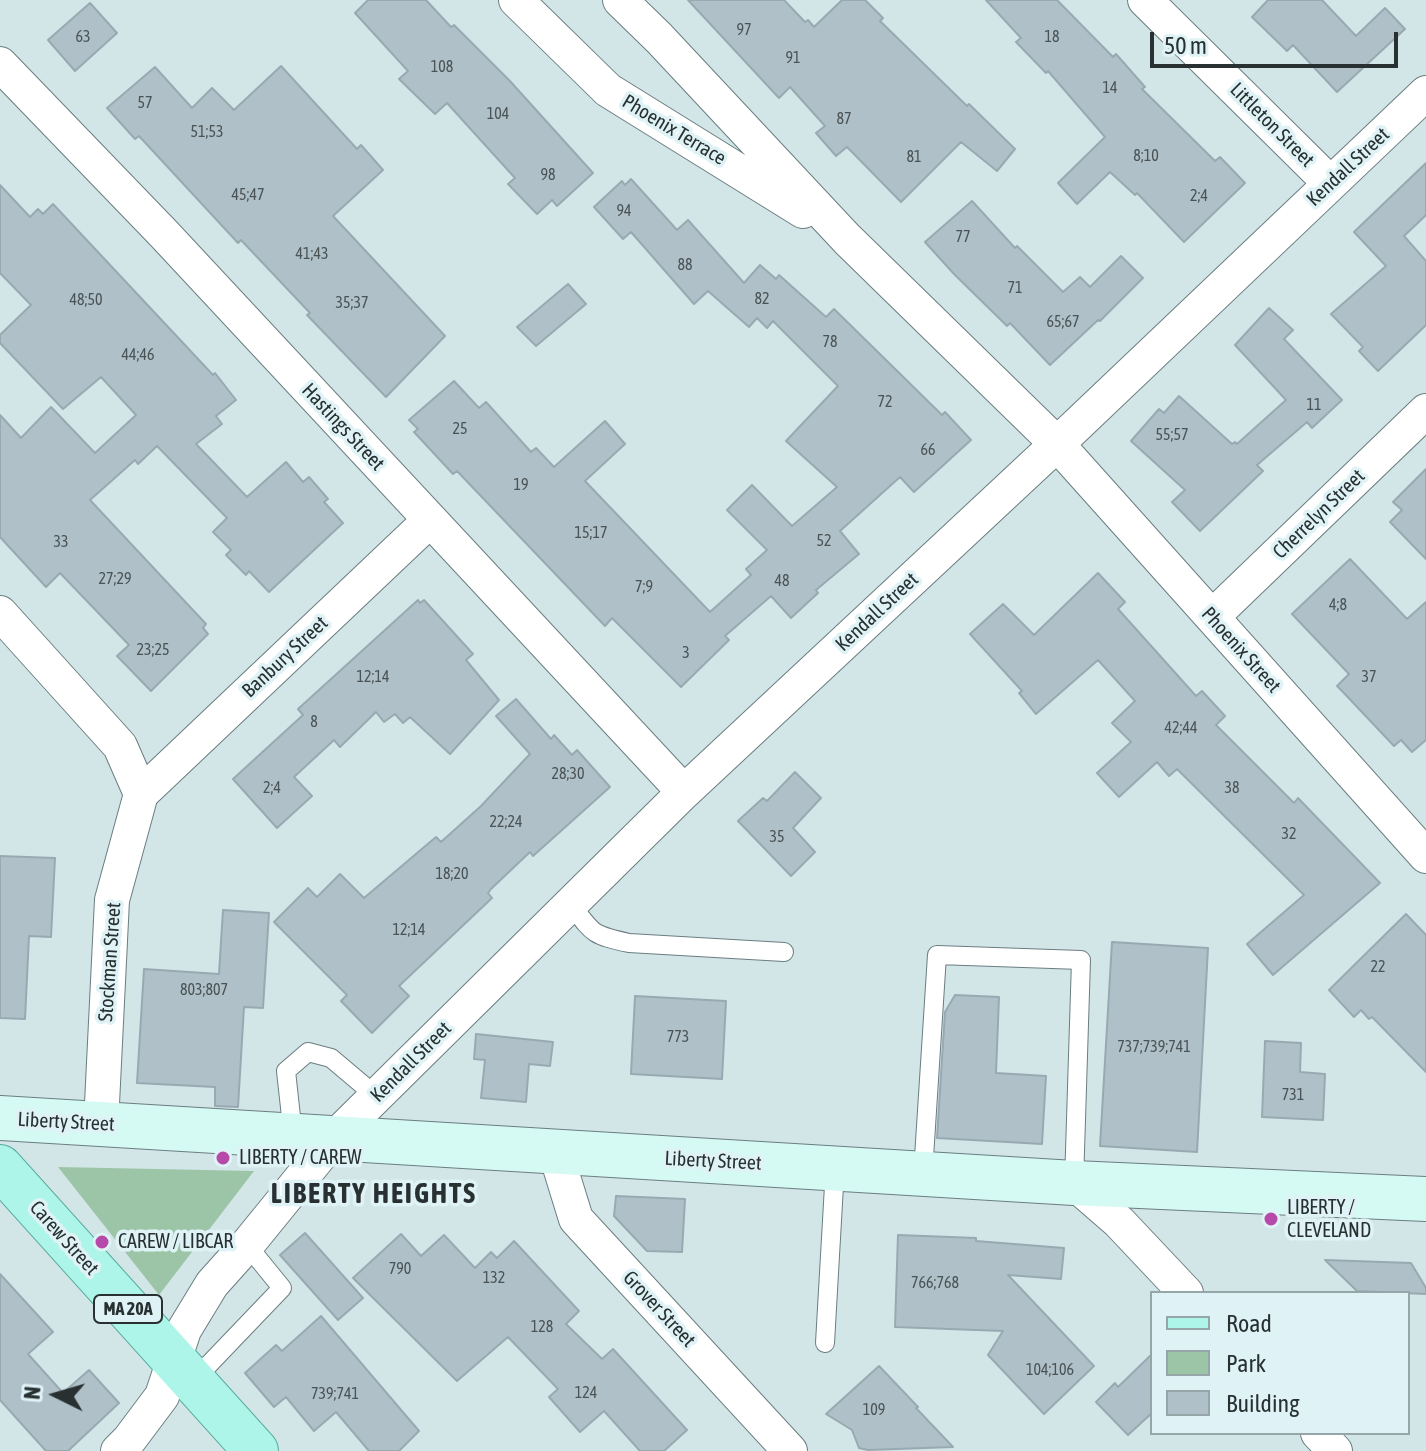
<!DOCTYPE html>
<style>
body{margin:0}
#map{position:relative;width:1426px;height:1451px;overflow:hidden;background:#d2e6e8;font-family:"Asap Condensed",sans-serif}
canvas{display:block}
.legend{position:absolute;left:1150px;top:1291px;width:260px;height:144px;box-sizing:border-box;background:#dff3f6;border:2px solid #96a5a7;margin:0;padding:10px 14px;list-style:none;font-size:24px;color:#283031}
.legend li{display:flex;align-items:center;gap:16px;height:40px}
.legend b{width:40px;border:2px solid #96a5a7}
.north{position:absolute;left:16px;top:1355px;width:80px;height:80px;-webkit-text-stroke:6px #dff3f6;paint-order:stroke;rotate:275deg;font-size:22px;font-weight:700;line-height:32px;text-align:center;color:#283031}
.north::after{content:'';display:block;margin:auto;width:28px;height:36px;background:#283031;clip-path:polygon(50% 0,100% 100%,50% 72%,0 100%)}
.scale{position:absolute;left:1150px;top:32px;width:248px;height:36px;box-sizing:border-box;border:4px solid #283031;border-top:0;padding-left:10px;font-size:24px;line-height:28px;white-space:nowrap;color:#283031;-webkit-text-stroke:6px #dff3f6;paint-order:stroke}
</style>
<div id="map">
<canvas width="1426" height="1451"></canvas>
<ul class="legend">
<li><b style="height:10px;background:#acf5e8"></b>Road</li>
<li><b style="height:22px;background:#9cc5a8"></b>Park</li>
<li><b style="height:22px;background:#b0c0c8"></b>Building</li>
</ul>
<div class="north">N</div>
<div class="scale">50 m</div>
</div>
<script>
const context = document.querySelector('canvas').getContext('2d');
context.lineJoin = 'round';
function fillPath(path, color) { context.fillStyle = color; context.fill(path, 'evenodd'); }
function trace(path, color, width, dash) { context.strokeStyle = color; context.lineWidth = width; context.lineCap = dash ? 'butt' : 'round'; context.setLineDash(dash || []); context.stroke(path); }
function drawText(font, color, halo, rows, align = 'center') {
  context.font = font + ' "Asap Condensed",sans-serif'; context.lineWidth = 7; context.setLineDash([]); context.textBaseline = 'middle'; context.strokeStyle = halo; context.fillStyle = color; for (const [text, x, y, turn = 0] of rows) {
    context.save(); context.translate(x, y); context.rotate((+turn || 0) * Math.PI / 180); context.textAlign = isNaN(turn) ? turn : align; if (halo) context.strokeText(text, 0, 0); context.fillText(text, 0, 0); context.restore();
  }
}
fillPath(new Path2D(`
 M58,1167L254,1171L159,1295Z`), '#9cc5a8');
const building = new Path2D(`
 M368,0H426L451,27L454,25L509,80L593,173L557,206L552,200L537,214L508,184L515,178L447,103L435,114L399,79L408,71L355,13Z
 M688,0H784L805,22L808,20L814,27L842,0H865L883,18L880,21L967,106L969,104L1015,149L997,171L961,142L901,202L847,147L836,156L816,133L825,126L790,87L779,98Z
 M986,0H1057L1113,57L1116,54L1145,87L1142,89L1215,161L1220,157L1245,183L1184,242L1137,193L1135,195L1110,172L1077,204L1058,183L1105,137L1048,71L1046,73L1016,42L1021,38Z
 M1268,0H1322L1356,36L1385,8L1405,29L1337,92L1293,45L1287,51L1252,17Z
 M90,3L117,33L75,71L48,40Z
 M281,66L357,149L361,145L383,170L333,216L445,336L386,397L307,315L310,313L241,240L238,243L139,136L135,139L107,108L155,67L192,108L212,88L234,110Z
 M1426,163V215L1404,236L1426,261V325L1378,371L1359,351L1363,347L1331,314L1386,266L1354,232Z
 M631,179L677,230L688,220L744,283L760,265L776,279L779,275L826,317L834,309L942,415L945,412L971,440L914,492L900,477L840,531L859,554L816,590L818,593L791,618L771,596L725,636L729,640L681,687L612,618L605,626L457,471L453,474L414,432L418,429L409,420L454,381L479,408L486,402L531,452L536,448L554,467L605,421L625,444L585,481L710,612L751,575L746,569L767,550L727,510L752,485L792,526L837,487L786,441L838,386L773,321L767,328L757,318L749,327L708,291L694,304L631,232L623,239L594,207L622,181L625,185Z
 M0,185L30,217L38,209L43,214L53,204L213,375L215,373L236,400L216,416L222,424L196,444L247,497L286,462L303,482L309,477L328,499L324,502L343,523L269,592L249,571L246,575L226,555L231,550L213,532L227,518L157,446L138,464L135,460L90,500L206,624L203,628L208,634L151,691L117,656L129,645L60,573L46,587L0,537V415L21,438L51,407L95,453L136,415L101,377L63,409L0,343V335L31,305L0,273Z
 M972,201L1015,248L1017,246L1063,292L1080,277L1090,287L1121,256L1143,278L1100,321L1098,320L1050,365L1010,323L1007,326L954,274L925,242Z
 M568,284L586,304L536,346L517,327Z
 M1269,308L1293,330L1284,339L1342,400L1312,428L1307,422L1257,465L1263,471L1200,531L1172,502L1185,490L1131,441L1159,409L1164,413L1179,396L1232,444L1235,442L1237,444L1286,400L1235,345Z
 M1426,469V559L1390,522L1402,510L1393,502Z
 M1350,559L1407,619L1426,602V740L1412,752L1401,740L1394,746L1342,691L1337,686L1349,674L1292,614Z
 M1098,573L1125,602L1118,609L1196,696L1202,691L1225,716L1216,725L1294,803L1298,798L1380,883L1273,975L1247,944L1304,895L1177,769L1169,776L1157,762L1119,797L1097,773L1131,742L1112,723L1135,701L1098,660L1036,714L1019,693L1022,691L970,634L1003,604L1034,635Z
 M418,600L420,603L424,600L473,654L466,660L499,700L450,754L410,717L403,723L395,714L384,722L376,712L340,747L334,740L294,777L312,796L277,828L233,779L303,715L298,709Z
 M516,699L551,739L554,735L572,755L577,750L610,787L533,856L530,852L491,889L488,893L492,898L399,986L409,996L372,1033L341,1001L347,995L274,922L308,888L317,897L340,874L364,898L436,837L441,842L481,806L530,754L496,716Z
 M795,772L821,798L793,828L815,852L791,876L738,821L763,798L767,801Z
 M0,856L55,858L51,937L29,936L25,1019L0,1018Z
 M223,910L269,913L263,1008L244,1007L238,1107L215,1106V1087L137,1083L144,969L219,974Z
 M1406,914L1426,935V1072L1372,1017L1369,1019L1361,1010L1354,1017L1329,990Z
 M1112,942L1208,948L1197,1152L1100,1146Z
 M955,995L999,997L996,1073L1046,1076L1042,1144L937,1138L945,1012Z
 M635,996L726,1001L722,1079L631,1074Z
 M476,1034L553,1042L550,1066L529,1064L526,1102L481,1098L485,1060L474,1059Z
 M1265,1041L1301,1043L1300,1072L1325,1074L1323,1120L1262,1117Z
 M616,1196L685,1199L682,1252L647,1251L614,1216Z
 M305,1233L363,1298L338,1320L280,1255Z
 M401,1234L421,1256L444,1235L475,1268L491,1252L497,1258L514,1241L579,1311L566,1324L602,1359L613,1349L687,1430L664,1451H640L604,1411L580,1432L549,1397L558,1389L508,1337L457,1381L353,1278Z
 M898,1235L976,1238V1241L1064,1248L1061,1279L1008,1275L1094,1366L1044,1414L988,1355L1003,1331L895,1327Z
 M1325,1260L1411,1263L1426,1288V1294L1357,1291Z
 M0,1274L53,1332L28,1354L63,1393L89,1370L119,1403L68,1451H46L0,1400Z
 M321,1316L419,1431L399,1451H369L336,1412L314,1431L286,1397L274,1407L245,1373L276,1345L282,1351Z
 M1152,1354V1413L1128,1435L1096,1402L1115,1383L1118,1387Z
 M879,1366L918,1407L916,1408L953,1447L868,1450L859,1448L852,1430L826,1414Z`);
fillPath(building, '#b0c0c8');
trace(building, '#99a9b1', 2);
const lane = new Path2D(`
 M571,904C593,934 592,935 629,943L784,952
 M293,1135L286,1071L308,1052L331,1058L376,1096
 M923,1173L937,955L1081,960L1074,1183
 M825,1343L835,1168
 M193,1381L282,1288L247,1245`);
const street = new Path2D(`
 M516,0L608,90L803,211
 M620,0L659,38L847,239L1057,444L1426,856
 M1145,0L1330,183
 M0,64L164,234L684,792
 M0,613L120,746L141,794L112,900L101,1124
 M1212,617L1426,411
 M141,794L429,521
 M555,1151L576,1219L790,1451
 M1074,1183L1119,1222L1186,1293
 M1318,1433L1335,1451
 M118,1451L129,1440L162,1396L184,1330L212,1284L247,1245L334,1138L684,792L1057,444L1426,93`);
const secondary = new Path2D(`
 M0,1118L1074,1183L1426,1199`);
const primary = new Path2D(`
 M0,1167L256,1451`);
trace(lane, '#6b7d80', 20);
trace(street, '#6b7d80', 36);
trace(secondary, '#6b7d80', 46);
trace(primary, '#59ac9e', 46);
trace(lane, '#fff', 18);
trace(street, '#fff', 34);
trace(secondary, '#d5faf4', 44);
trace(primary, '#acf5e8', 44);
for (const [x, y, r, color] of [
 [223,1158,8,"#b74aa9"],
 [1271,1219,8,"#b74aa9"],
 [102,1242,8,"#b74aa9"]
]) { const dot = new Path2D(); dot.arc(x, y, r, 0, 2 * Math.PI); context.fillStyle = color; context.fill(dot); trace(dot, '#dff3f6', 3); }
drawText('16px', '#4a5457', null, [
 ["97",744,30],
 ["63",83,37],
 ["18",1052,37],
 ["91",793,58],
 ["108",442,67],
 ["14",1110,88],
 ["57",145,103],
 ["104",498,114],
 ["87",844,119],
 ["51;53",207,132],
 ["8;10",1146,156],
 ["81",914,157],
 ["98",548,175],
 ["45;47",248,195],
 ["2;4",1199,196],
 ["94",624,211],
 ["77",963,237],
 ["41;43",312,254],
 ["88",685,265],
 ["71",1015,288],
 ["82",762,299],
 ["48;50",86,300],
 ["35;37",352,303],
 ["65;67",1063,322],
 ["78",830,342],
 ["44;46",138,355],
 ["72",885,402],
 ["11",1314,405],
 ["25",460,429],
 ["55;57",1172,435],
 ["66",928,450],
 ["19",521,485],
 ["15;17",591,533],
 ["52",824,541],
 ["33",61,542],
 ["27;29",115,579],
 ["48",782,581],
 ["7;9",644,587],
 ["4;8",1338,605],
 ["23;25",153,650],
 ["3",686,653],
 ["12;14",373,677],
 ["37",1369,677],
 ["8",314,722],
 ["42;44",1181,728],
 ["28;30",568,774],
 ["2;4",272,788],
 ["38",1232,788],
 ["22;24",506,822],
 ["32",1289,834],
 ["35",777,837],
 ["18;20",452,874],
 ["12;14",409,930],
 ["22",1378,967],
 ["803;807",204,990],
 ["773",678,1037],
 ["737;739;741",1154,1047],
 ["731",1293,1095],
 ["790",400,1269],
 ["132",494,1278],
 ["766;768",935,1283],
 ["128",542,1327],
 ["104;106",1050,1370],
 ["124",586,1393],
 ["739;741",335,1394],
 ["109",874,1410]
]);
for (const [x, y, w] of [
 [128,1309,68]
]) { const box = new Path2D(); box.roundRect(x - w / 2, y - 14, w, 28, 6); context.fillStyle = '#dff3f6'; context.fill(box); trace(box, '#283031', 2); }
drawText('bold 18px', '#283031', null, [
 ["MA 20A",128,1309]
]);
drawText('20px', '#283031', '#dff3f6', [
 ["Littleton Street",1272,125,45],
 ["Phoenix Terrace",674,130,31],
 ["Kendall Street",1348,167,-43],
 ["Hastings Street",343,427,47],
 ["Cherrelyn Street",1319,514,-44],
 ["Kendall Street",877,612,-43],
 ["Phoenix Street",1241,650,48],
 ["Banbury Street",285,657,-43],
 ["Stockman Street",110,962,-86],
 ["Kendall Street",411,1062,-45],
 ["Liberty Street",66,1122,3],
 ["Liberty Street",713,1161,3],
 ["Carew Street",64,1238,48],
 ["Grover Street",659,1309,47]
]);
drawText('20px', '#283031', '#dff3f6', [
 ["LIBERTY / CAREW",239,1158],
 ["LIBERTY /",1287,1208],
 ["CLEVELAND",1287,1231],
 ["CAREW / LIBCAR",118,1242]
], 'left');
context.letterSpacing = '2px';
drawText('bold 28px', '#283031', '#dff3f6', [
 ["LIBERTY HEIGHTS",374,1194]
]);
context.letterSpacing = '0px';
</script>
